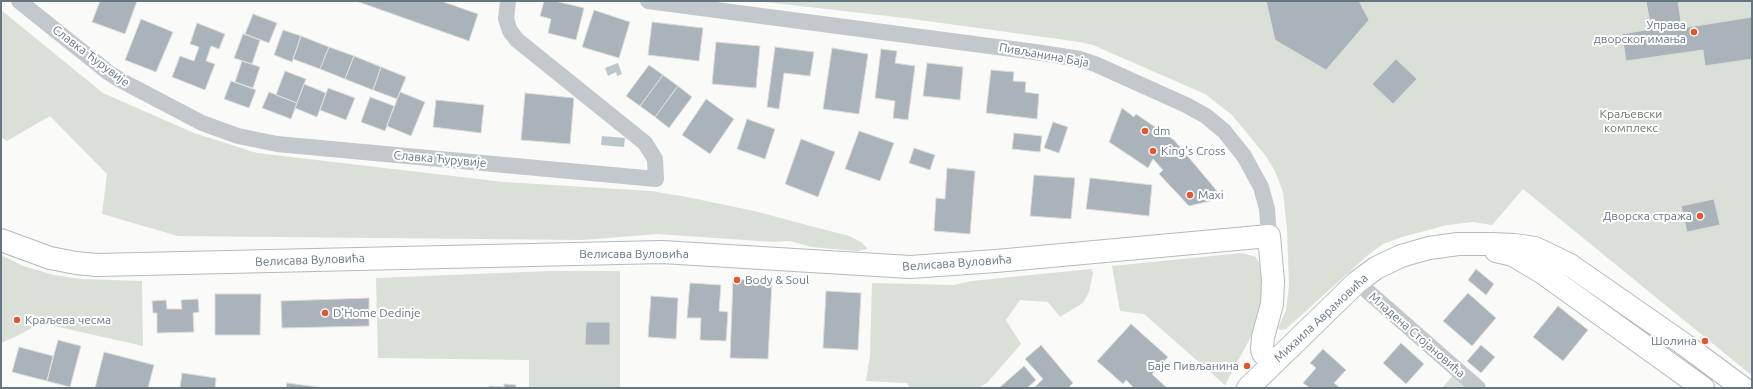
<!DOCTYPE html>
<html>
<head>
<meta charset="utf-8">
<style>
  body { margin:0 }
  #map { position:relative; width:1753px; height:389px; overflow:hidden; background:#fafaf8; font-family:Ubuntu,sans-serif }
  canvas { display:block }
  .frame { position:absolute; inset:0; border:2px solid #657683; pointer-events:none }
</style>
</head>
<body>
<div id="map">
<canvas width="1753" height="389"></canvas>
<div class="frame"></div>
</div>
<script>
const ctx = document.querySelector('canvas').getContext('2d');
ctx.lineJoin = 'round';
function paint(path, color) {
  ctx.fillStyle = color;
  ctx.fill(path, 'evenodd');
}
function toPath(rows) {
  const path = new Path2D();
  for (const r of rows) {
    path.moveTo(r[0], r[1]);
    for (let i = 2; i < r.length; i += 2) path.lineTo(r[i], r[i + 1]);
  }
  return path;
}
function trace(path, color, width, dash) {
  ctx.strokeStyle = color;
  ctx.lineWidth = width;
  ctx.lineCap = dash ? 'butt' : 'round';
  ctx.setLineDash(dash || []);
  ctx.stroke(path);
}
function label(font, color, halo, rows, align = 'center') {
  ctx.font = font + ' Ubuntu,sans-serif';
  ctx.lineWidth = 4;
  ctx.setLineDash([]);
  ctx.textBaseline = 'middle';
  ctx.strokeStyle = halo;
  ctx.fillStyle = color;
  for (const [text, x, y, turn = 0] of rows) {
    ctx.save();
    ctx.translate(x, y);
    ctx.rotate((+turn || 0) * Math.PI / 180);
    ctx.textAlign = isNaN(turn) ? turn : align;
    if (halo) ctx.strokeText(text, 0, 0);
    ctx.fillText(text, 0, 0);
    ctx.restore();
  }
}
paint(toPath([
  [756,1,1752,1,1752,370,1750,374,1523,189,1492,225,1473,222,1447,225,1402,237,1383,244,1368,255,1286,329,1280,330,1278,328,1286,310,1289,286,1287,229,1283,192,1275,171,1265,155,1232,115,1205,94,1093,45,1080,42,905,18],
  [1,10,103,93,194,133,257,153,504,182,651,191,687,197,754,211,849,236,861,242,868,249,857,251,812,247,790,241,774,242,657,234,583,240,178,236,102,214,107,174,50,116,7,141,1,137],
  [1242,253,1256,257,1263,271,1263,290,1260,314,1254,331,1225,385,1144,314,1120,311,1112,266],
  [1,255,23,266,54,275,81,279,142,281,143,346,41,323,17,336,1,343],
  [1091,269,1093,273,1089,292,1083,303,1060,317,1048,302,1020,300,1006,320,1021,344,987,383,978,388,910,388,907,383,866,381,870,355,872,283,954,285,972,281],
  [549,271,620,271,620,388,529,388,529,360,378,358,376,278],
  [1455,373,1472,388,1442,388]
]), '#dadfd7');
paint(toPath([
  [618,63,622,74,617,76,616,72,608,76,605,68],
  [602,136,625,138,624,147,601,145]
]), '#bbc7cb');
const building = toPath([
  [100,1,137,1,125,34,92,22,100,1],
  [356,1,441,1,478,14,469,41,356,1],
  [544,1,555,1,584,8,576,40,548,33,551,19,540,16,544,1],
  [1266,1,1359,1,1369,20,1326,70,1275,40,1266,1],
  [1646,1,1678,1,1682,28,1752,17,1752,59,1705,66,1703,50,1626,61,1622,34,1651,29,1646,1],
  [594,10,630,22,619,58,582,47,594,10],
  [253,14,277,23,269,43,245,34,253,14],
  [141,19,173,32,156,72,125,60,141,19],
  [652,22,703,28,699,61,648,55,652,22],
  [197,23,225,34,219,49,211,46,206,61,215,64,205,90,172,77,180,56,194,61,199,47,190,44,197,23],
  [283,30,301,36,292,62,274,55,283,30],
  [243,34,260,40,252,64,234,58,243,34],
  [301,36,329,47,320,69,293,59,301,36],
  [716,42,760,46,756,88,712,84,716,42],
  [329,47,354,56,345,79,320,69,329,47],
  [775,47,814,52,810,76,784,73,779,109,767,107,775,47],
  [832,48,868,54,859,114,823,109,832,48],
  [881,49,897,51,895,63,915,66,908,120,893,118,895,101,875,98,881,49],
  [354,56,381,67,373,90,345,79,354,56],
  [1396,59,1417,79,1393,104,1372,84,1396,59],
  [242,61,260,67,253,88,235,82,242,61],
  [927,63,963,67,960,100,923,96,927,63],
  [649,65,663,75,640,106,626,96,649,65],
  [381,67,406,77,397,99,373,90,381,67],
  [991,70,1014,72,1013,81,1026,82,1025,92,1039,94,1037,119,986,113,991,70],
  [285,71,306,79,297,103,276,95,285,71],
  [663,75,678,86,655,117,640,106,663,75],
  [231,81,256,90,249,108,224,99,231,81],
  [304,84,326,93,317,117,295,108,304,84],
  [678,86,692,97,669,128,655,117,678,86],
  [328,88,355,98,346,120,320,110,328,88],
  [269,92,297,103,291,119,262,108,269,92],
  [400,92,425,102,411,136,387,126,400,92],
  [525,93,574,98,570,144,521,140,525,93],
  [370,97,394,106,385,131,361,122,370,97],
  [706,99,734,119,710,154,682,135,706,99],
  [436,100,484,105,481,133,433,127,436,100],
  [1122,108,1134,117,1136,114,1174,140,1223,198,1189,206,1159,174,1163,170,1153,159,1148,168,1109,142,1122,108],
  [747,119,775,129,765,159,737,149,747,119],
  [1053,122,1068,127,1059,153,1044,148,1053,122],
  [859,131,894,143,880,181,845,169,859,131],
  [1014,133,1042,136,1040,152,1012,149,1014,133],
  [801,139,835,152,818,197,785,184,801,139],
  [914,148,935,155,930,170,909,163,914,148],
  [947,168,975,171,970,234,934,231,936,198,945,199,947,168],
  [1034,175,1075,178,1071,219,1030,216,1034,175],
  [1090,178,1152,185,1149,216,1086,209,1090,178],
  [1714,199,1720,225,1687,232,1681,206,1714,199],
  [1476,269,1494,284,1486,295,1468,280,1476,269],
  [733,279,772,281,768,359,730,358,733,279],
  [690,283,721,285,719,311,728,312,726,341,700,340,701,318,687,318,690,283],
  [826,291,861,293,858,350,823,348,826,291],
  [1468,293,1496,318,1472,346,1443,321,1468,293],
  [215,294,261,294,260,335,215,335,215,294],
  [651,296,678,298,676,339,648,337,651,296],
  [369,298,369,326,282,328,281,301,369,298],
  [198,299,199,312,193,313,194,332,157,333,157,313,153,313,152,301,166,300,167,309,182,309,181,300,198,299],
  [1558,306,1588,330,1563,361,1533,337,1558,306],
  [586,322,610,322,610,345,585,345,586,322],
  [1131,324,1168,357,1152,374,1167,388,1134,388,1126,380,1123,384,1097,361,1131,324],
  [58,340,81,346,70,387,47,381,58,340],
  [1401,343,1424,364,1406,384,1383,363,1401,343],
  [1041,345,1073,383,1068,388,1035,387,1043,379,1025,359,1041,345],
  [1481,345,1495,357,1481,373,1467,361,1481,345],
  [19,347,53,356,47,381,12,372,19,347],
  [1323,349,1346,370,1334,383,1340,388,1310,388,1303,383,1316,368,1310,363,1323,349],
  [104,352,154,365,148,388,95,388,104,352],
  [1024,366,1036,380,1027,388,999,388,1024,366],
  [182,373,216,378,215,388,180,388,182,373],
  [287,383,325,388,286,388,287,383],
  [504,384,516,385,516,388,489,388,489,386,504,387,504,384]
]);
paint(building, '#aab3b9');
trace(building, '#dcdcda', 1);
const secondary = toPath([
  [1,240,50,258,76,263,97,265,662,252,910,267,996,261,1269,236,1273,281,1272,304,1263,337,1262,349,1263,353,1272,363],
  [1496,251,1513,255,1543,273,1703,388],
  [1248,388,1357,282,1376,268,1401,256,1429,248,1458,244,1491,244,1515,245,1535,248,1570,265,1685,345,1743,388]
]);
trace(secondary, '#b3babf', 24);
trace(toPath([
  [19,1,109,73,122,81,202,123,238,136,277,144,656,179,655,159,645,143,517,40,510,31,506,19,508,1],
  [648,1,1035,52,1080,59,1095,64,1186,105,1206,116,1224,131,1244,156,1261,187,1267,209,1269,236],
  [1357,282,1478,388]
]), '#c3c8cc', 16);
trace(secondary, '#fff', 22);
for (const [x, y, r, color] of [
  [1694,32,4,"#e4572e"],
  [1145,131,4,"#e4572e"],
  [1153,151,4,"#e4572e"],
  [1190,195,4,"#e4572e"],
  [1700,216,4,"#e4572e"],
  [737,280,4,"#e4572e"],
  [325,313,4,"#e4572e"],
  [17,320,4,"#e4572e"],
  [1705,341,4,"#e4572e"],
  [1247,366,4,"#e4572e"]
]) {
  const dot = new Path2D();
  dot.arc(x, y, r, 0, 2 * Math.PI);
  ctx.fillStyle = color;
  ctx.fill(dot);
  trace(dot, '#fff', 1.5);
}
label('12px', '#657683', '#fff', [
  ["Управа",1686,25,"right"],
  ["дворског имања",1686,39,"right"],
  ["dm",1153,131],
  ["King's Cross",1161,151],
  ["Maxi",1198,195],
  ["Дворска стража",1692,216,"right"],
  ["Body & Soul",745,280],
  ["D'Home Dedinje",333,313],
  ["Краљева чесма",25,320],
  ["Шолина",1697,341,"right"],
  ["Баје Пивљанина",1239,366,"right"]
], 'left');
label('12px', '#657683', '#fff', [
  ["Пивљанина Баја",1044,55,10],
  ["Славка Ћурувије",91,56,37],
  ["Славка Ћурувије",440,159,5],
  ["Велисава Вуловића",634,254],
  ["Велисава Вуловића",310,260,-2],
  ["Велисава Вуловића",957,263,-4],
  ["Михаила Аврамовића",1321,318,-43],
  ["Младена Стојановића",1417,335,41]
]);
label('12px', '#687a64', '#fff', [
  ["Краљевски",1631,114],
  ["комплекс",1631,128]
]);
</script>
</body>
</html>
